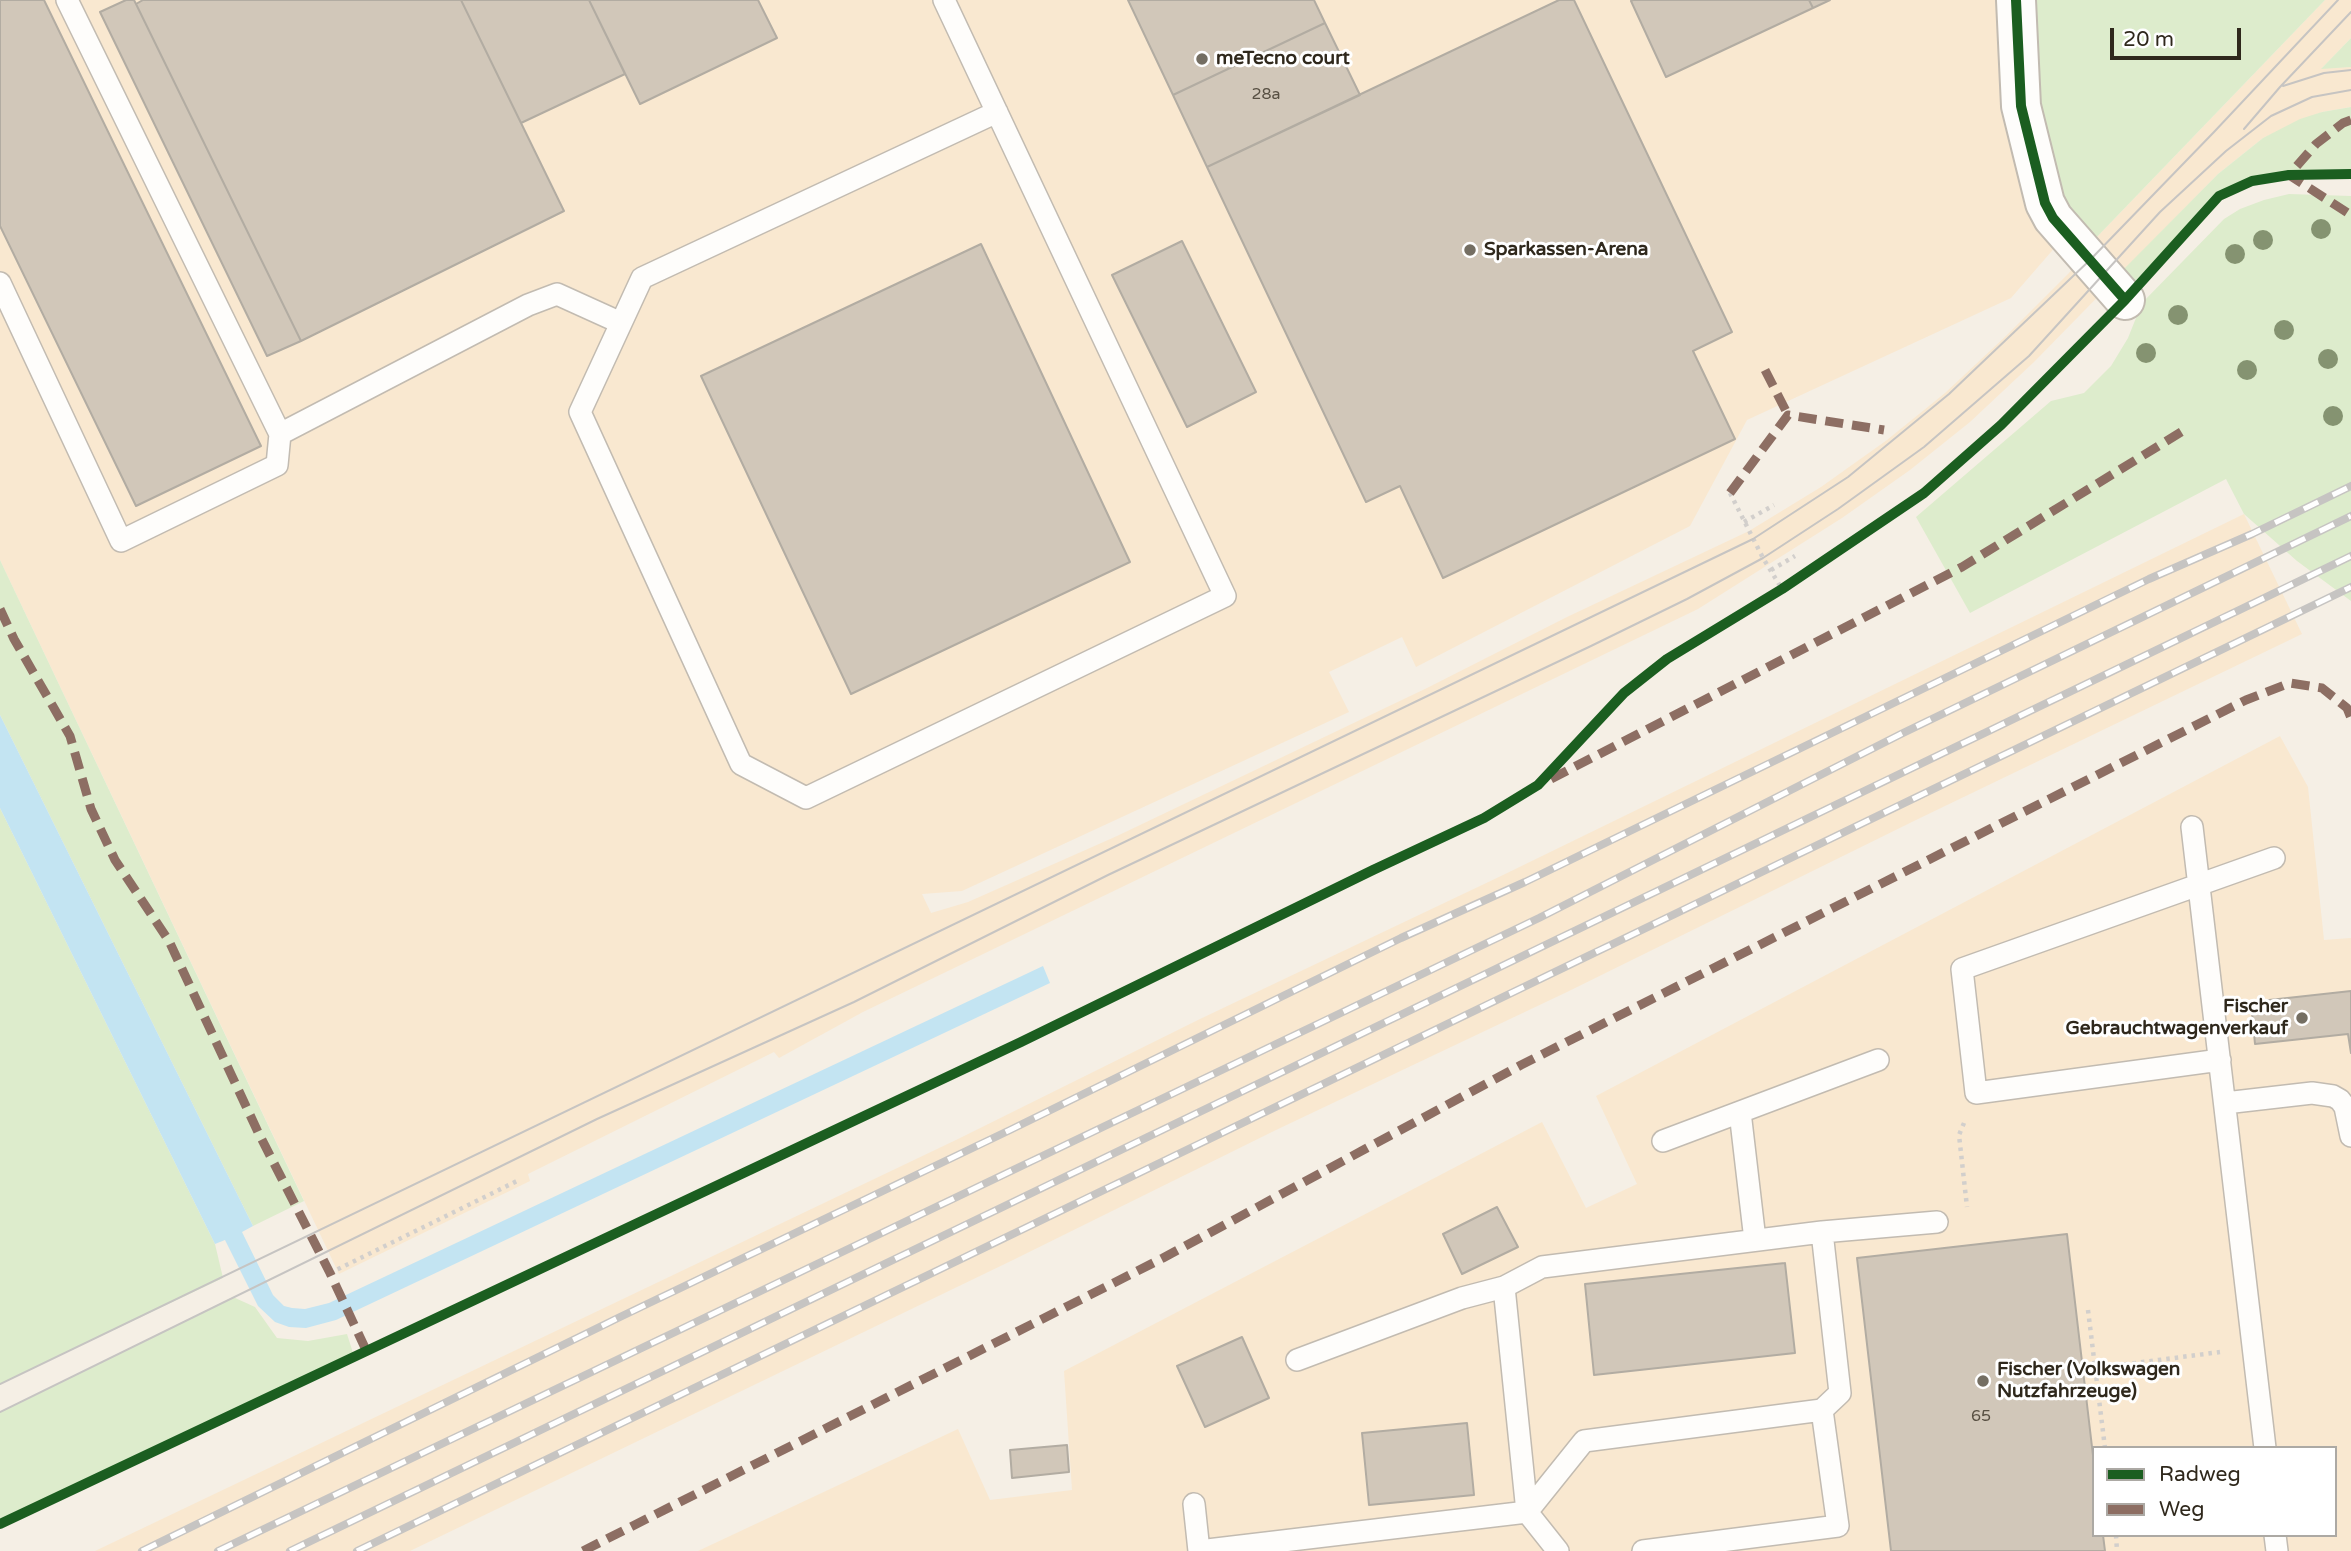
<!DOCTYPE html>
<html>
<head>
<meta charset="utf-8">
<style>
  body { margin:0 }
  #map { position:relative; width:2351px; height:1551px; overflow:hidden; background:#f5efe5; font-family:"Varela Round",sans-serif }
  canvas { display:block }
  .legend { position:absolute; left:2092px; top:1446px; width:245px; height:91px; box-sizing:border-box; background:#fff; border:2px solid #aca9a4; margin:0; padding:9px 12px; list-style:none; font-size:21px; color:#2f281c }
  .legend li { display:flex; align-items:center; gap:14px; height:35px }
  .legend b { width:35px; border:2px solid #aca9a4 }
  .scale { position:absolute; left:2110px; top:28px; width:131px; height:32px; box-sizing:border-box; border:4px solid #2f281c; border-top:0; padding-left:9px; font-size:21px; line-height:24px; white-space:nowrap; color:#2f281c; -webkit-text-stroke:5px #fff; paint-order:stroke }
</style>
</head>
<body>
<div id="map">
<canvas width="2351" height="1551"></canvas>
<ul class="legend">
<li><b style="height:9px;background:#1b5e20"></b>Radweg</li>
<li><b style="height:9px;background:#8d6e63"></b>Weg</li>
</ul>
<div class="scale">20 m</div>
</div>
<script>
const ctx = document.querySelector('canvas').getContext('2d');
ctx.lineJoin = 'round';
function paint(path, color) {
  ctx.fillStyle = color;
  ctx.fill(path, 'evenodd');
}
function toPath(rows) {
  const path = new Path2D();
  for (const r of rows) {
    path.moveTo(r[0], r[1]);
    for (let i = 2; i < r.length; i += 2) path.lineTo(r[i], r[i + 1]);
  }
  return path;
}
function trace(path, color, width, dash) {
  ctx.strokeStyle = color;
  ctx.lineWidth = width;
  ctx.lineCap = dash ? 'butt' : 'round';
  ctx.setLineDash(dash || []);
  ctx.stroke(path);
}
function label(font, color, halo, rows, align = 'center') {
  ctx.font = font + ' "Varela Round",sans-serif';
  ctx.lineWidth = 6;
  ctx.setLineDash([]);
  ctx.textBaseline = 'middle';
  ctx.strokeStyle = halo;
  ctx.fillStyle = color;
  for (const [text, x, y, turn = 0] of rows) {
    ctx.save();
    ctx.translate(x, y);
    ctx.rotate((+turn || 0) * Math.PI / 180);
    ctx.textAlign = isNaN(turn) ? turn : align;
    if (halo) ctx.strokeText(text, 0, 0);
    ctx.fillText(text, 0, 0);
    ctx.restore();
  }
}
paint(toPath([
  [0,0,2270,0,2011,298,1747,420,1690,526,1416,667,1402,637,1329,672,1349,712,962,891,922,894,931,913,968,902,1117,836,1427,688,1567,617,1749,531,1821,487,1887,440,1945,393,2007,335,2069,273,2093,241,2325,0,2351,0,2351,38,2322,68,2351,67,2351,107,2322,112,2263,138,2218,174,2034,362,1970,422,1910,470,1842,518,1698,609,863,1012,779,1058,774,1052,528,1174,530,1181,339,1274,0,560],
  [2244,514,2302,634,1916,820,1567,992,1276,1130,1013,1260,410,1551,95,1551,958,1139,1200,1019,1501,876],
  [2280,736,2308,787,2324,940,2351,938,2351,1551,698,1551,958,1429,990,1500,1072,1490,1064,1371,1542,1122,1586,1208,1637,1184,1596,1096],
  [2094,1448,2335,1448,2335,1535,2094,1535]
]), '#f9e8d0');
paint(toPath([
  [2034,0,2325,0,2093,241,2061,208,2037,89,2037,34],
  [2351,38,2351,67,2321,69],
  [2351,107,2351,174,2265,175,2244,182,2215,199,2134,282,2123,270,2218,174,2263,138,2300,119,2322,112],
  [2289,194,2351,196,2351,601,2297,561,2244,514,2226,479,1970,613,1916,517,2051,401,2084,393,2111,366,2128,338,2142,303,2224,219,2240,209,2264,200],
  [0,560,304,1201,253,1226,0,715],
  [0,808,215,1244,223,1278,0,1384],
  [233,1297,255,1307,277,1338,308,1341,347,1334,354,1356,0,1524,0,1412]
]), '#ddeccc');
paint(toPath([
  [0,715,253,1226,242,1232,273,1295,284,1306,292,1308,305,1309,329,1303,1043,966,1050,983,336,1320,306,1328,289,1327,275,1322,258,1306,225,1240,215,1244,0,808]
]), '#c3e4f2');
const building = toPath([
  [0,0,44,0,261,446,136,506,0,226,0,0],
  [126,0,134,0,136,4,301,341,267,356,100,12,126,0],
  [143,0,461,0,564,211,301,341,136,4,143,0],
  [461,0,589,0,625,74,521,123,461,0],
  [589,0,758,0,777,38,640,104,589,0],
  [1128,0,1314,0,1325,23,1173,95,1128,0],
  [1559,0,1574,0,1732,332,1693,351,1735,439,1443,578,1400,486,1366,502,1207,167,1559,0],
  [1633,0,1809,0,1813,8,1666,77,1631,1,1633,0],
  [1809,0,1830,0,1813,8,1809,0],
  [1325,23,1360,95,1207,167,1173,95,1325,23],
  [1182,241,1256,392,1187,427,1112,275,1182,241],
  [981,244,1130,562,851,694,701,376,981,244],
  [2351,991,2351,1053,2348,1034,2255,1044,2251,1002,2351,991],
  [1497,1207,1518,1247,1462,1274,1443,1234,1497,1207],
  [2067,1234,2094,1464,2094,1535,2103,1535,2105,1551,1891,1551,1857,1258,2067,1234],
  [1785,1263,1795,1353,1594,1375,1585,1284,1785,1263],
  [1242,1337,1269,1398,1205,1427,1177,1366,1242,1337],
  [1467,1423,1474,1495,1369,1505,1362,1433,1467,1423],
  [1067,1445,1069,1472,1012,1478,1010,1450,1067,1445]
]);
paint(building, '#d1c7b9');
trace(building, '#b2aca2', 2);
const service = toPath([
  [67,0,280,434,528,305,557,294,621,323],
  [944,0,1225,596,806,798,741,764,580,412,642,278,997,112],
  [0,283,121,541,277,465,280,434],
  [2192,827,2265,1448],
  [2220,1060,1976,1093,1962,969,2274,858],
  [2225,1103,2312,1093,2333,1096,2340,1100,2345,1107,2351,1136],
  [1740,1112,1755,1240],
  [1663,1141,1878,1060],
  [1504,1287,1542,1267,1822,1232],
  [1297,1360,1462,1298,1504,1287,1527,1512],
  [1194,1504,1199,1551],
  [1527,1512,1584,1441,1822,1410,1840,1393,1822,1232,1937,1222],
  [2275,1535,2277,1551],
  [1199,1551,1527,1512,1558,1551],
  [1643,1551,1838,1526,1822,1410]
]);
const minor = toPath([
  [2016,0,2021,106,2045,203,2053,218,2125,300]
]);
trace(service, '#c2bbb1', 24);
trace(minor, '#c2bbb1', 42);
trace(toPath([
  [1730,493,1763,558,1782,589],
  [1744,522,1774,505],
  [1771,570,1795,556],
  [1964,1123,1959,1135,1967,1207],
  [330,1273,519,1180],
  [2088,1310,2105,1448],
  [2082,1370,2220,1352],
  [2116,1535,2117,1551]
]), '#d2cfcc', 4.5, [3.5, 5]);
trace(service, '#fefdfb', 21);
trace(minor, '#fefdfb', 38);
trace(toPath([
  [2283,86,2324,73,2351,70],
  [2244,129,2280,87,2351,12],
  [0,1384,1753,539,1848,477,1949,394,2090,260,2214,132,2338,0],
  [0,1412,597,1119,854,1002,1108,875,1591,646,1687,599,1763,558,1838,509,1924,447,2029,356,2160,212,2226,151,2271,116,2312,97,2351,90]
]), '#c6c4c2', 2);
const rail = toPath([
  [142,1551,620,1317,1010,1130,1401,938,1525,882,2149,579,2252,534,2351,486],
  [218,1551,1539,918,1901,734,2351,516],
  [290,1551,2351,556],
  [357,1551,2351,587]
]);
trace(rail, '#c6c4c2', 8);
trace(rail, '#fff', 5, [16]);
trace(toPath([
  [2351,120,2343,123,2316,144,2289,175,2351,215],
  [1765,370,1788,415],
  [1730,493,1788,415,1884,430],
  [0,609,14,639,70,736,91,809,115,860,169,941,258,1132,330,1273,366,1350],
  [1551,779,1962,567,2186,429],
  [583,1551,1163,1258,1521,1065,2246,700,2290,683,2322,688,2347,708,2351,718]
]), '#8d6e63', 9, [18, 9]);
trace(toPath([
  [2016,0,2021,106,2045,203,2053,218,2125,300],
  [0,1524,1021,1042,1373,870,1484,818,1538,785,1624,693,1667,659,1782,589,1924,493,2001,425,2125,300,2219,196,2252,181,2289,175,2351,174]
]), '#1b5e20', 10);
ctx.fillStyle = '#859371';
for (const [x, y] of [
  [2321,229],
  [2263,240],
  [2235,254],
  [2178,315],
  [2284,330],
  [2146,353],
  [2328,359],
  [2247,370],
  [2333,416]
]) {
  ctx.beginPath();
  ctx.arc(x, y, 10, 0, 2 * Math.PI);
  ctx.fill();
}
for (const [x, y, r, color] of [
  [1202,59,7,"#746e62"],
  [1470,250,7,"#746e62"],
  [2302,1018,7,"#746e62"],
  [1983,1381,7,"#746e62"]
]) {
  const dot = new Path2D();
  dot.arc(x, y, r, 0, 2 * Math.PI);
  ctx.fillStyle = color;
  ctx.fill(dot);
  trace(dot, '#fff', 2.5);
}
label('16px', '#585043', null, [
  ["28a",1266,95],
  ["65",1981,1417]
]);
label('bold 19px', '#2f281c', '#fff', [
  ["meTecno court",1216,59],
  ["Sparkassen-Arena",1484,250],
  ["Fischer",2288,1007,"right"],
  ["Gebrauchtwagenverkauf",2288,1029,"right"],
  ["Fischer (Volkswagen",1997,1370],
  ["Nutzfahrzeuge)",1997,1392]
], 'left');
</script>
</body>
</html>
